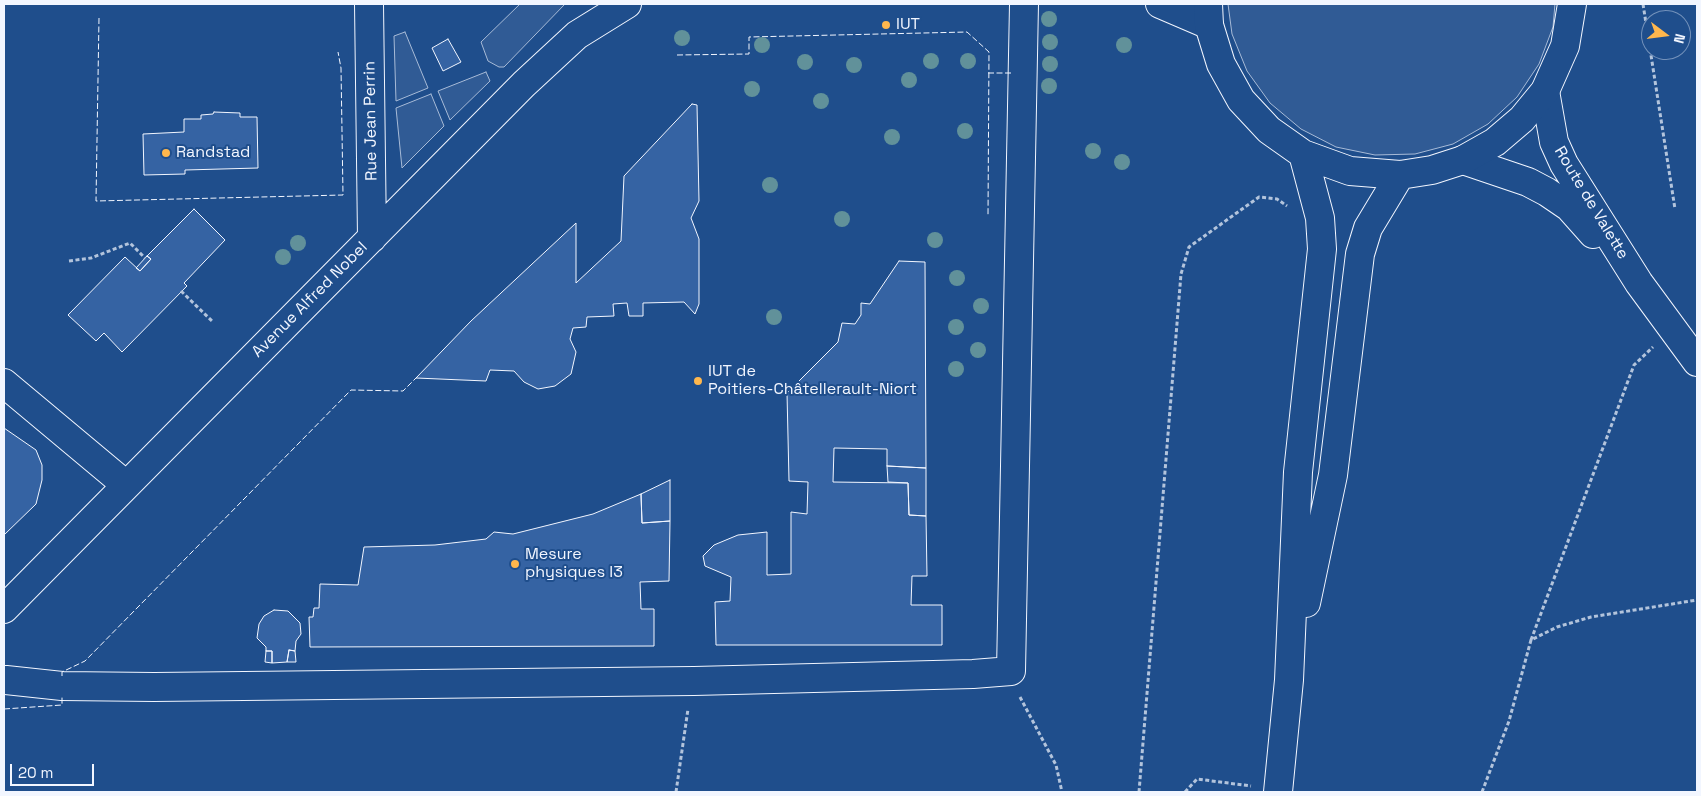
<!DOCTYPE html>
<html>
<head>
<meta charset="utf-8">
<style>
  body { margin:0 }
  #map { position:relative; width:1701px; height:796px; overflow:hidden; background:#1f4e8c; font-family:"Space Grotesk",sans-serif }
  canvas { display:block }
  .frame { position:absolute; inset:0; border:5px solid #f2f6ff; pointer-events:none }
  .north { position:absolute; left:1641px; top:10px; width:50px; height:50px; box-sizing:border-box; background:#1f4e8c; border:1px solid #7391ba; border-radius:50%; rotate:105deg; font-size:14px; font-weight:700; line-height:20px; text-align:center; color:#f2f6ff }
  .north::after { content:''; display:block; margin:auto; width:18px; height:22px; background:#ffb74d; clip-path:polygon(50% 0,100% 100%,50% 72%,0 100%) }
  .scale { position:absolute; left:10px; top:764px; width:84px; height:22px; box-sizing:border-box; border:2px solid #f2f6ff; border-top:0; padding-left:6px; font-size:15px; line-height:18px; white-space:nowrap; color:#f2f6ff; -webkit-text-stroke:4px #1f4e8c; paint-order:stroke }
</style>
</head>
<body>
<div id="map">
<canvas width="1701" height="796"></canvas>
<div class="frame"></div>
<div class="north">N</div>
<div class="scale">20 m</div>
</div>
<script>
const ctx = document.querySelector('canvas').getContext('2d');
ctx.lineJoin = 'round';
function paint(path, color) {
  ctx.fillStyle = color;
  ctx.fill(path, 'evenodd');
}
function toPath(rows) {
  const path = new Path2D();
  for (const r of rows) {
    path.moveTo(r[0], r[1]);
    for (let i = 2; i < r.length; i += 2) path.lineTo(r[i], r[i + 1]);
  }
  return path;
}
function trace(path, color, width, dash) {
  ctx.strokeStyle = color;
  ctx.lineWidth = width;
  ctx.lineCap = dash ? 'butt' : 'round';
  ctx.setLineDash(dash || []);
  ctx.stroke(path);
}
function label(font, color, halo, rows, align = 'center') {
  ctx.font = font + ' "Space Grotesk",sans-serif';
  ctx.lineWidth = 4;
  ctx.setLineDash([]);
  ctx.textBaseline = 'middle';
  ctx.strokeStyle = halo;
  ctx.fillStyle = color;
  for (const [text, x, y, turn = 0] of rows) {
    ctx.save();
    ctx.translate(x, y);
    ctx.rotate((+turn || 0) * Math.PI / 180);
    ctx.textAlign = isNaN(turn) ? turn : align;
    if (halo) ctx.strokeText(text, 0, 0);
    ctx.fillText(text, 0, 0);
    ctx.restore();
  }
}
const green = toPath([
  [520,4,565,4,504,67,499,67,488,61,481,42,520,4],
  [1228,4,1555,4,1553,27,1539,64,1517,97,1488,124,1453,144,1415,154,1375,155,1336,147,1301,129,1270,103,1247,71,1232,34,1228,4],
  [405,32,428,88,396,101,394,36,405,32],
  [486,72,490,81,450,120,438,91,486,72],
  [431,94,444,126,402,168,396,108,431,94]
]);
paint(green, '#305b95');
trace(green, '#a8bbd7', 1);
const building = toPath([
  [448,39,461,62,443,71,432,48,448,39],
  [692,104,697,105,699,201,691,218,699,239,699,304,695,314,684,302,643,303,643,316,629,316,627,303,613,304,614,316,587,317,586,327,573,328,570,339,576,352,571,374,555,386,538,389,524,382,514,371,490,370,486,381,416,378,471,321,576,223,576,283,621,241,624,176,692,104],
  [214,112,240,113,240,117,257,117,258,168,185,170,185,174,144,175,143,134,184,132,184,119,201,119,201,115,213,114,214,112],
  [194,209,225,240,184,283,187,286,122,352,104,333,96,341,68,315,125,257,140,271,151,259,147,256,194,209],
  [147,256,151,259,140,271,136,268,147,256],
  [899,261,925,262,926,468,887,466,887,449,834,448,833,482,908,483,909,515,926,516,927,576,912,576,911,605,942,605,942,645,716,645,715,602,730,601,731,577,705,566,703,556,714,545,738,535,767,532,767,575,791,574,791,512,807,514,808,482,789,481,787,393,838,342,842,323,855,324,861,315,861,303,870,304,899,261],
  [4,428,36,450,42,465,42,480,36,504,4,535,4,428],
  [887,466,926,468,926,516,909,515,908,483,888,482,887,466],
  [670,480,670,521,642,523,641,494,670,480],
  [641,494,642,523,670,521,669,581,640,582,641,609,654,609,654,646,310,647,309,617,313,617,314,608,319,608,320,584,358,585,364,547,435,545,486,539,494,532,513,534,593,514,641,494],
  [274,610,288,611,300,623,301,634,296,641,295,651,289,650,287,662,272,663,272,651,266,651,266,647,257,638,259,624,264,616,274,610],
  [289,650,295,651,296,662,287,662,289,650],
  [266,651,272,651,272,663,265,662,266,651]
]);
paint(building, '#3563a3');
trace(building, '#f2f6ff', 1);
const minor = toPath([
  [369,4,372,238],
  [1160,4,1209,25],
  [1545,91,1554,142,1564,164,1639,283,1697,362],
  [1463,160,1528,182,1547,192,1569,207,1593,234],
  [4,383,126,485],
  [4,609,524,84,577,35,627,4],
  [6,680,62,686,154,687,694,681,973,674,1011,671,1024,4]
]);
const major = toPath([
  [1208,4,1209,25,1221,64,1241,100,1269,130,1303,154,1350,171,1400,175,1432,170,1463,160,1495,142,1522,119,1545,91,1565,46,1572,4],
  [1306,603,1333,475,1360,254,1368,228,1400,175],
  [1278,792,1289,680,1298,472,1322,249,1320,218,1303,154]
]);
trace(minor, '#f2f6ff', 30);
trace(major, '#f2f6ff', 30);
trace(toPath([
  [1643,4,1675,209],
  [69,261,91,258,130,243,145,258],
  [181,291,213,322],
  [1531,640,1634,365,1653,347],
  [1020,697,1056,765,1062,792],
  [676,792,688,709],
  [1139,792,1181,274,1189,247,1259,197,1277,199,1287,206],
  [1185,792,1197,779,1251,786],
  [1482,792,1509,721,1531,640,1557,627,1591,617,1697,600]
]), '#b3c4dc', 3, [4, 2.5]);
trace(minor, '#1f4e8c', 28);
trace(major, '#1f4e8c', 28);
trace(toPath([
  [99,18,96,201,343,195,341,68,338,52],
  [677,55,749,54,749,37,967,32,989,52,988,216],
  [988,73,1013,73],
  [62,676,62,672,85,661,351,390,403,391,416,378],
  [4,709,62,705,62,696]
]), '#f2f6ff', 1, [6, 2.5]);
ctx.fillStyle = '#61919a';
for (const [x, y] of [
  [1049,19],
  [682,38],
  [1050,42],
  [762,45],
  [1124,45],
  [931,61],
  [968,61],
  [805,62],
  [1050,64],
  [854,65],
  [909,80],
  [1049,86],
  [752,89],
  [821,101],
  [965,131],
  [892,137],
  [1093,151],
  [1122,162],
  [770,185],
  [842,219],
  [935,240],
  [298,243],
  [283,257],
  [957,278],
  [981,306],
  [774,317],
  [956,327],
  [978,350],
  [956,369]
]) {
  ctx.beginPath();
  ctx.arc(x, y, 8, 0, 2 * Math.PI);
  ctx.fill();
}
for (const [x, y, r, color] of [
  [886,25,5,"#ffb74d"],
  [166,153,5,"#ffb74d"],
  [698,381,5,"#ffb74d"],
  [515,564,5,"#ffb74d"]
]) {
  const dot = new Path2D();
  dot.arc(x, y, r, 0, 2 * Math.PI);
  ctx.fillStyle = color;
  ctx.fill(dot);
  trace(dot, '#1f4e8c', 2);
}
label('16px', '#f2f6ff', '#1f4e8c', [
  ["IUT",896,25],
  ["Randstad",176,153],
  ["IUT de",708,372],
  ["Poitiers-Châtellerault-Niort",708,390],
  ["Mesure",525,555],
  ["physiques I3",525,573]
], 'left');
label('16px', '#f2f6ff', '#1f4e8c', [
  ["Rue Jean Perrin",371,121,-91],
  ["Route de Valette",1591,203,59],
  ["Avenue Alfred Nobel",310,300,-45]
]);
</script>
</body>
</html>
